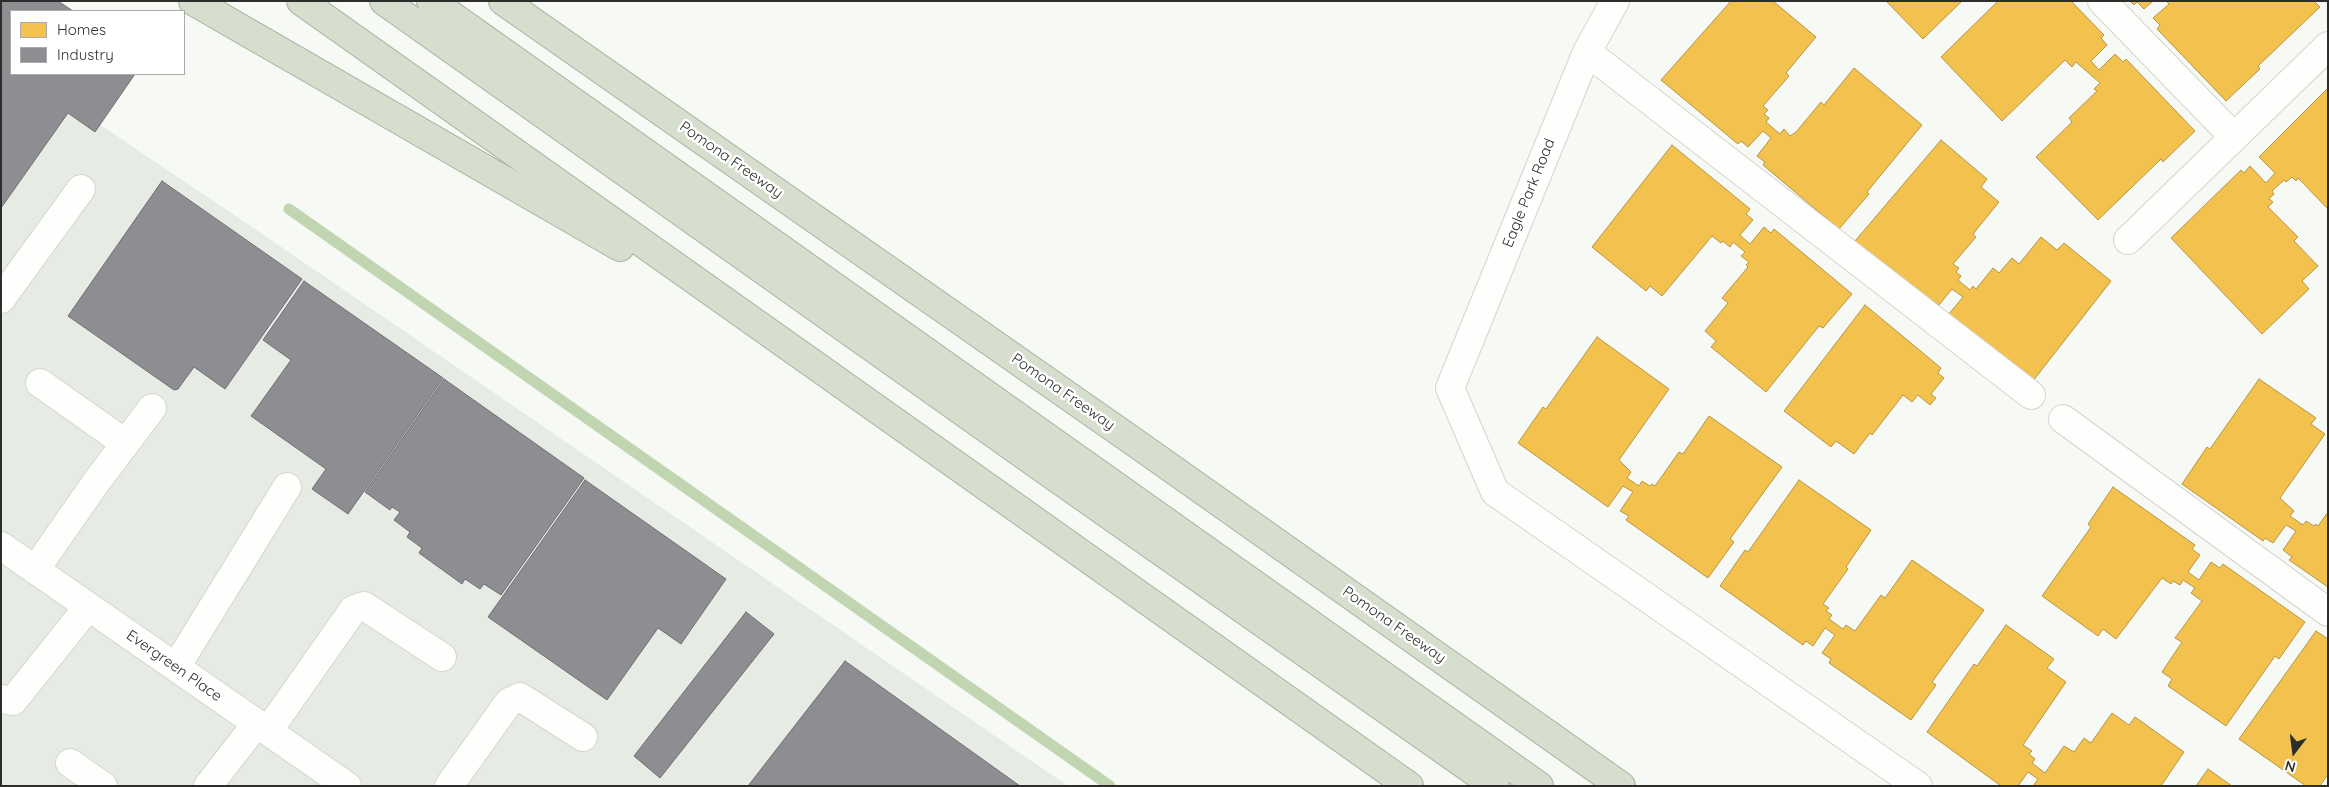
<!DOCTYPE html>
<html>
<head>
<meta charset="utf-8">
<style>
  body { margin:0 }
  #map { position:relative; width:2329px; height:787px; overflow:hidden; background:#f6f9f4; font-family:Quicksand,sans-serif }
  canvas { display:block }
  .frame { position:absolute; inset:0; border:2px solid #2d2e2c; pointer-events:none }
  .legend { position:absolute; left:10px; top:10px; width:175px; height:65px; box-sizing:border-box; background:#fff; border:1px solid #ababab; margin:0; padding:6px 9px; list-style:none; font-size:15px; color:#2d2e2c }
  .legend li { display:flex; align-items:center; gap:10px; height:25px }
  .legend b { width:25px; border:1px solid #ababab }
  .north { position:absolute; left:2269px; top:727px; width:50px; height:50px; -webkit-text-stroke:4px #fff; paint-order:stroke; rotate:195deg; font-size:14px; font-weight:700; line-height:20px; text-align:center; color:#2d2e2c }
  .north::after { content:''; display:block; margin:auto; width:18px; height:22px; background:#2d2e2c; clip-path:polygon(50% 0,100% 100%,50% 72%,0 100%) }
</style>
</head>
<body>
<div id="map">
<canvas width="2329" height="787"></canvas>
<div class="frame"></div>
<ul class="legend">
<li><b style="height:14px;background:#f2c14e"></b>Homes</li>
<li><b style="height:14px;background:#8d8d92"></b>Industry</li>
</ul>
<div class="north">N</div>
</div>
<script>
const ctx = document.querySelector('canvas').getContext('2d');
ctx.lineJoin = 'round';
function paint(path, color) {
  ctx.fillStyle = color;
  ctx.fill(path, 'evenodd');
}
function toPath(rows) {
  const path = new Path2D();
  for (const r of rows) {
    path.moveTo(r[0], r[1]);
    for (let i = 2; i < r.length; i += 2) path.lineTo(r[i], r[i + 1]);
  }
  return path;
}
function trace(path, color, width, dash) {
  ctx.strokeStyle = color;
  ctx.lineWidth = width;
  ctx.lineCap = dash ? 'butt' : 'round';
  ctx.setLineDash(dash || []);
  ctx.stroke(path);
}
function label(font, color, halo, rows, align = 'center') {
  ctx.font = font + ' Quicksand,sans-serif';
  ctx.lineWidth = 5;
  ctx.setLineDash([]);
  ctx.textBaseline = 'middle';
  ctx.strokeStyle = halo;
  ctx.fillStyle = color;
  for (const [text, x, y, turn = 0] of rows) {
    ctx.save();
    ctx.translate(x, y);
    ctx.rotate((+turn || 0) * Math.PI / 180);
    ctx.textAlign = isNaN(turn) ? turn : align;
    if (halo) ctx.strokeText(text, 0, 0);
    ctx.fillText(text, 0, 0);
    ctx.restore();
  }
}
paint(toPath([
  [1,58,11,64,11,74,25,74,274,242,1068,786,1,786]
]), '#e6ece3');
const homes = toPath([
  [1731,1,1773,1,1816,37,1786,73,1789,76,1763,106,1768,110,1764,114,1769,118,1766,122,1780,134,1784,129,1790,136,1796,132,1821,102,1824,105,1854,68,1922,125,1867,192,1869,194,1839,229,1763,165,1765,162,1757,156,1771,138,1763,131,1748,147,1741,141,1738,144,1661,80,1731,1],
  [1886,1,1962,1,1923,39,1886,1],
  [1998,1,2071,1,2104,35,2101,38,2107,45,2091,61,2099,70,2115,54,2123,62,2126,59,2195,131,2163,162,2161,159,2098,220,2036,157,2072,122,2069,118,2097,91,2094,89,2100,83,2076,62,2072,67,2065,60,2002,121,1941,57,1998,1],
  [2130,1,2153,1,2144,9,2137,2,2134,5,2130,1],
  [2166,1,2314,1,2320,7,2258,66,2260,69,2226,101,2157,29,2160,25,2153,18,2169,4,2166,1],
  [2328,88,2328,209,2298,178,2296,181,2292,177,2286,182,2284,180,2272,191,2274,194,2269,199,2273,202,2268,207,2298,237,2294,241,2318,266,2302,281,2309,289,2262,334,2171,238,2241,170,2244,173,2250,166,2266,183,2275,173,2259,157,2328,88],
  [1941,140,1987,179,1981,187,1999,202,1973,234,1976,237,1953,264,1959,268,1956,272,1961,276,1958,280,1970,290,1973,286,1976,289,1993,268,1999,273,2012,258,2019,264,2041,237,2057,250,2064,243,2111,281,2029,386,1948,315,1963,297,1952,289,1939,305,1932,300,1930,303,1855,241,1941,140],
  [1672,145,1750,209,1746,214,1753,220,1740,235,1750,244,1764,227,1771,233,1774,229,1852,294,1823,328,1819,326,1766,392,1711,347,1716,341,1705,331,1728,303,1722,298,1748,267,1746,265,1749,262,1741,256,1745,252,1733,242,1730,247,1723,241,1721,243,1712,236,1662,296,1650,286,1646,291,1592,247,1672,145],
  [1865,305,1941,368,1938,373,1944,378,1931,394,1936,398,1930,405,1918,395,1912,402,1903,395,1872,435,1870,433,1854,454,1836,441,1831,447,1784,411,1865,305],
  [1597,337,1669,389,1619,460,1631,472,1627,478,1639,486,1642,481,1650,486,1652,484,1655,486,1679,452,1683,454,1709,416,1782,467,1730,539,1734,542,1708,578,1626,520,1629,516,1620,511,1633,492,1623,486,1608,507,1518,443,1543,407,1546,409,1597,337],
  [2259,379,2316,418,2311,424,2325,434,2280,498,2294,511,2290,516,2303,525,2306,521,2314,526,2316,524,2318,526,2328,512,2328,587,2289,560,2292,557,2283,550,2296,531,2286,525,2273,543,2265,538,2263,541,2182,484,2207,447,2210,449,2259,379],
  [1799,480,1871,530,1846,567,1848,569,1823,604,1829,608,1826,611,1832,615,1829,619,1843,629,1846,625,1855,631,1881,595,1885,598,1912,560,1984,610,1932,682,1936,685,1911,720,1829,663,1831,659,1822,653,1835,635,1825,628,1813,646,1806,641,1803,645,1720,586,1745,550,1748,552,1799,480],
  [2113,487,2195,545,2192,549,2200,555,2188,572,2199,580,2211,562,2220,568,2223,564,2305,622,2279,659,2275,656,2226,726,2168,686,2172,679,2162,672,2182,642,2175,638,2202,601,2191,593,2195,588,2183,580,2180,585,2173,581,2171,584,2162,578,2116,639,2103,629,2098,636,2042,596,2091,527,2088,524,2113,487],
  [2006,625,2054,659,2047,668,2066,682,2023,745,2032,751,2029,754,2035,759,2032,763,2045,773,2064,746,2074,752,2084,738,2091,743,2112,713,2129,725,2135,717,2184,752,2161,786,2033,786,2038,779,2028,772,2018,786,2001,786,1927,732,1974,664,1977,666,2006,625],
  [2316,631,2328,639,2328,774,2320,786,2306,786,2239,739,2316,631],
  [2208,769,2232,786,2196,786,2208,769]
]);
paint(homes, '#f2c14e');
trace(homes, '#b79544', 1);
const industry = toPath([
  [1,1,58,1,73,11,11,11,11,74,135,74,95,132,68,113,1,208,1,1],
  [162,181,302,279,225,389,194,367,178,389,174,390,68,316,162,181],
  [304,281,443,378,348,514,312,489,326,469,251,416,291,360,263,340,304,281],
  [444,379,584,478,501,595,484,584,480,589,465,579,462,584,419,553,422,548,407,537,410,532,394,520,400,512,392,507,390,510,365,492,444,379],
  [585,480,726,579,681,644,658,628,607,700,488,617,585,480],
  [746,612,774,634,660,778,634,756,746,612],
  [845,661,1020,786,748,786,845,661]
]);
paint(industry, '#8d8d92');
trace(industry, '#707073', 1);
trace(toPath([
  [289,209,1110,786]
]), '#c1d5b1', 11);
const minor = toPath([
  [1615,1,1587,52,1450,388,1495,492,1918,786],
  [2102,1,2234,137],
  [1587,52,2031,395],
  [2128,240,2328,46],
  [1,299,81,189],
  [40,383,125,443],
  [2063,419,2328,612],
  [1,546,347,786],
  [35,570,97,481,152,408],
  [176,667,287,487],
  [1,699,13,701,88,607],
  [268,731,353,610,364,606,442,657],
  [70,763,103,786],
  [208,786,257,723],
  [449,786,509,702,520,697,583,737]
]);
const highway = toPath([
  [193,1,620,247],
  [301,1,1409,786],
  [384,1,1041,467,1495,786],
  [431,1,1539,786],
  [503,1,1137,444,1621,786]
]);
trace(minor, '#d3d5d2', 30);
trace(highway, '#a8b29f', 30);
trace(minor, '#fefefd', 28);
trace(highway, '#d6dece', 28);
label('15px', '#2d2e2c', '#fff', [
  ["Pomona Freeway",731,160,35],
  ["Eagle Park Road",1529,193,-68],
  ["Pomona Freeway",1063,392,35],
  ["Pomona Freeway",1394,625,35],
  ["Evergreen Place",174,666,35]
]);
</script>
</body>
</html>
